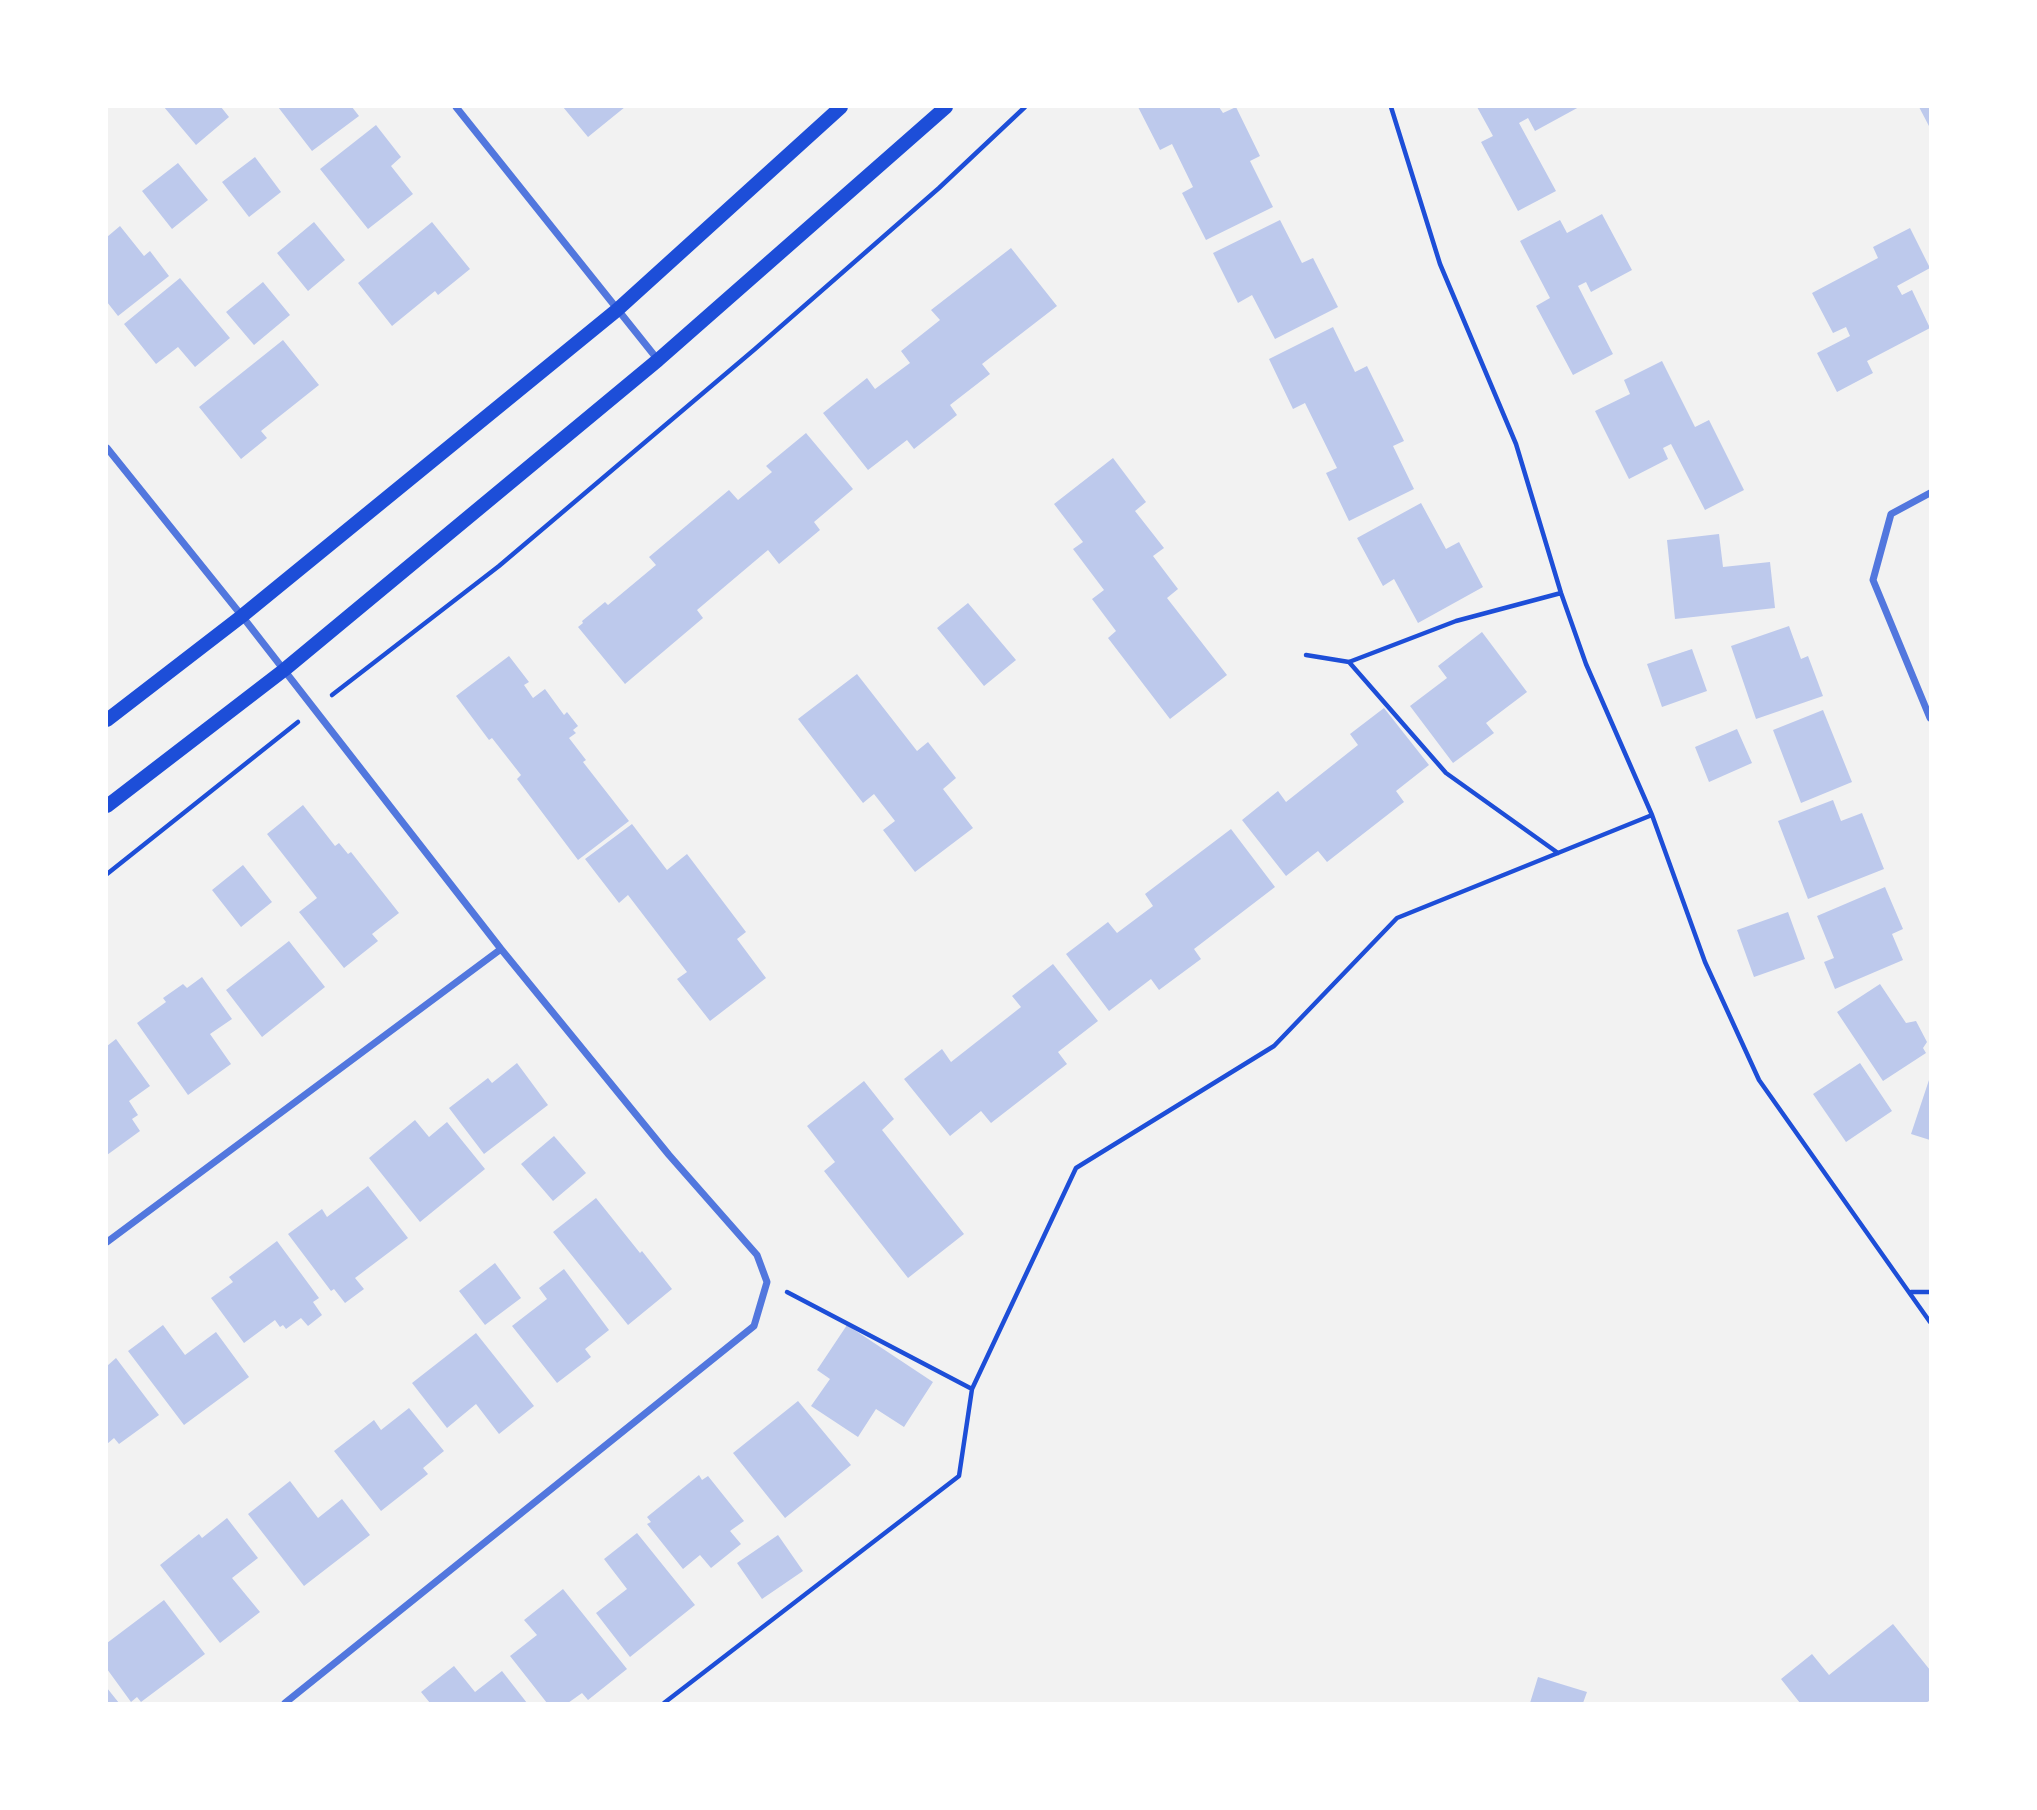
<!DOCTYPE html>
<html>
<head>
<meta charset="utf-8">
<style>
  body { margin:0 }
  #map { position:relative; width:2037px; height:1810px; overflow:hidden; background:#f2f2f2; font-family:"Sofia Sans Condensed",sans-serif }
  canvas { display:block }
  .frame { position:absolute; inset:0; border:108px solid #fff; pointer-events:none }
</style>
</head>
<body>
<div id="map">
<canvas width="2037" height="1810"></canvas>
<div class="frame"></div>
</div>
<script>
const ctx = document.querySelector('canvas').getContext('2d');
ctx.lineJoin = 'round';
function paint(path, color) {
  ctx.fillStyle = color;
  ctx.fill(path, 'evenodd');
}
function toPath(rows) {
  const path = new Path2D();
  for (const r of rows) {
    path.moveTo(r[0], r[1]);
    for (let i = 2; i < r.length; i += 2) path.lineTo(r[i], r[i + 1]);
  }
  return path;
}
function trace(path, color, width, dash) {
  ctx.strokeStyle = color;
  ctx.lineWidth = width;
  ctx.lineCap = dash ? 'butt' : 'round';
  ctx.setLineDash(dash || []);
  ctx.stroke(path);
}
paint(toPath([
  [164,107,221,107,229,117,196,145],
  [278,107,352,107,359,116,312,151],
  [563,107,625,107,588,137],
  [1138,107,1219,107,1223,113,1236,107,1260,156,1250,161,1273,207,1206,240,1182,193,1193,187,1172,144,1160,150],
  [1477,107,1579,107,1535,131,1528,118,1519,123,1556,191,1518,211,1481,142,1493,136],
  [1919,107,1930,107,1930,128],
  [376,125,401,157,391,166,413,194,368,229,320,169],
  [255,157,281,192,249,217,222,182],
  [178,163,208,200,172,229,142,191],
  [1602,214,1632,270,1591,292,1586,282,1578,286,1613,354,1573,375,1536,306,1550,298,1520,241,1560,220,1567,233],
  [1280,220,1302,263,1313,258,1338,307,1275,339,1252,295,1238,303,1213,253],
  [314,222,345,260,308,291,277,253],
  [432,222,470,269,438,295,435,291,392,326,358,283],
  [120,226,144,256,150,251,169,276,118,316,107,302,107,237],
  [1910,228,1930,268,1897,286,1902,295,1912,290,1930,328,1867,361,1873,373,1837,392,1817,353,1850,336,1846,327,1833,333,1812,293,1878,258,1873,247],
  [1011,248,1057,306,982,364,990,374,950,405,957,415,914,449,907,440,868,470,823,413,867,378,875,389,910,363,901,351,940,320,931,310],
  [180,278,230,338,195,367,178,347,156,364,124,324],
  [263,282,290,315,254,345,226,312],
  [1333,327,1355,372,1367,366,1404,441,1393,446,1414,489,1349,521,1326,473,1337,468,1305,403,1293,409,1269,359],
  [283,340,319,385,261,431,267,438,241,459,199,407],
  [1662,361,1695,427,1709,420,1744,490,1705,510,1671,444,1663,448,1668,459,1629,479,1595,411,1630,394,1624,380],
  [806,433,853,489,814,522,820,530,779,564,768,550,697,610,703,618,625,684,578,627,583,623,582,621,605,602,608,605,656,565,649,557,729,490,738,500,772,472,766,466],
  [1113,458,1146,502,1135,511,1164,548,1153,556,1178,589,1167,598,1227,675,1170,719,1108,638,1116,631,1092,599,1104,590,1073,549,1083,542,1054,504],
  [1421,503,1446,549,1459,542,1483,587,1418,623,1394,579,1383,586,1357,538],
  [1719,534,1723,567,1770,562,1775,608,1675,619,1667,540],
  [968,603,1016,660,984,686,937,628],
  [1789,626,1801,659,1808,656,1823,696,1756,719,1731,646],
  [1482,632,1527,692,1486,723,1494,733,1453,763,1410,706,1447,678,1438,666],
  [1692,649,1707,691,1662,707,1647,664],
  [509,656,529,682,524,685,533,698,545,689,564,715,567,712,578,726,573,730,576,733,569,738,586,760,583,762,629,821,578,860,517,779,521,775,492,738,489,740,456,696],
  [857,674,917,751,928,742,956,778,943,789,973,828,915,872,883,830,895,821,874,794,863,803,798,719],
  [1384,708,1429,765,1396,791,1404,802,1327,862,1318,851,1286,876,1242,820,1278,791,1286,802,1358,745,1350,734],
  [1823,710,1852,782,1801,803,1773,730],
  [1737,729,1752,763,1709,782,1695,747],
  [1833,800,1841,821,1862,813,1884,869,1808,899,1778,821],
  [303,805,335,846,339,843,348,854,351,852,399,913,372,934,378,941,344,968,299,912,317,898,267,834],
  [632,824,667,870,687,854,746,932,737,939,766,978,710,1021,677,979,687,972,628,895,619,903,585,859],
  [1231,829,1275,887,1194,949,1201,959,1159,990,1151,979,1109,1011,1066,954,1108,922,1117,933,1153,906,1145,894],
  [243,865,272,902,241,927,212,890],
  [1885,887,1903,929,1892,934,1903,960,1835,989,1824,962,1834,958,1817,916],
  [1788,912,1805,959,1754,977,1737,930],
  [289,941,325,987,262,1037,226,990],
  [1053,964,1098,1021,1058,1052,1067,1064,991,1123,981,1111,950,1136,904,1079,942,1049,951,1062,1021,1007,1012,996],
  [202,977,232,1019,210,1034,231,1064,188,1095,137,1023,166,1002,163,998,183,984,187,988],
  [1880,984,1906,1023,1916,1021,1927,1042,1923,1048,1926,1053,1883,1081,1837,1012],
  [116,1039,150,1086,129,1101,138,1115,132,1119,140,1131,107,1155,107,1046],
  [517,1063,548,1105,484,1154,449,1108,488,1078,492,1083],
  [1860,1063,1892,1111,1846,1142,1813,1094],
  [1930,1077,1930,1140,1911,1134],
  [864,1081,894,1119,882,1130,964,1234,908,1278,824,1171,835,1162,807,1126],
  [415,1120,429,1137,447,1122,485,1169,420,1222,369,1158],
  [554,1136,586,1173,553,1201,521,1164],
  [368,1186,408,1238,355,1278,364,1289,345,1303,334,1289,331,1291,288,1234,322,1209,327,1217],
  [596,1198,640,1253,642,1251,672,1289,628,1325,553,1232],
  [277,1241,319,1298,313,1302,322,1315,308,1326,301,1318,286,1329,283,1325,280,1327,275,1320,244,1343,211,1298,233,1282,229,1277],
  [495,1263,521,1298,485,1325,459,1291],
  [564,1269,609,1330,585,1349,591,1357,557,1383,512,1326,547,1299,539,1288],
  [163,1325,185,1355,216,1332,249,1377,184,1425,128,1351],
  [847,1325,933,1382,904,1427,876,1409,858,1437,811,1406,830,1379,817,1370],
  [476,1333,534,1406,499,1434,476,1404,447,1428,412,1383],
  [116,1358,159,1415,119,1444,114,1438,107,1444,107,1366],
  [798,1401,851,1465,785,1518,733,1453],
  [409,1408,444,1451,423,1468,428,1474,381,1511,334,1451,374,1420,381,1430],
  [699,1475,702,1480,708,1476,744,1521,730,1531,741,1544,711,1568,700,1555,683,1569,647,1524,651,1522,647,1517],
  [290,1481,318,1518,342,1499,370,1535,304,1586,248,1514],
  [227,1518,258,1558,232,1578,260,1612,220,1643,160,1565,199,1534,202,1538],
  [637,1533,695,1605,630,1657,596,1613,627,1589,604,1559],
  [778,1535,803,1571,762,1599,737,1563],
  [563,1589,627,1669,588,1700,582,1693,568,1703,547,1703,510,1656,537,1635,524,1620],
  [164,1600,205,1654,141,1702,137,1697,131,1702,107,1669,107,1643],
  [1893,1624,1930,1670,1930,1700,1926,1703,1800,1703,1781,1679,1812,1654,1829,1675],
  [454,1666,475,1692,502,1671,527,1703,430,1703,421,1692],
  [1538,1677,1587,1692,1583,1703,1530,1703],
  [107,1688,119,1703,107,1703]
]), '#bdc9ec');
trace(toPath([
  [1391,107,1440,264,1516,444,1561,593,1586,664,1652,815,1705,962,1759,1080,1930,1322],
  [1306,655,1349,662,1456,621,1561,593],
  [1349,662,1446,773,1558,853],
  [332,695,499,566,755,349,939,188,1025,107],
  [107,874,298,722],
  [787,1292,972,1389],
  [1911,1292,1930,1292],
  [664,1703,959,1476,972,1389,1076,1168,1274,1046,1397,918,1652,815]
]), '#1d4ed8', 4.5);
trace(toPath([
  [456,107,658,360],
  [107,448,242,616,501,949,669,1155,757,1255,767,1282,754,1326,285,1703],
  [1930,493,1891,514,1873,580,1930,718],
  [107,1242,501,949]
]), '#5277de', 7);
trace(toPath([
  [107,720,242,616,617,310,841,107],
  [107,806,284,670,658,360,946,107]
]), '#1d4ed8', 14);
</script>
</body>
</html>
